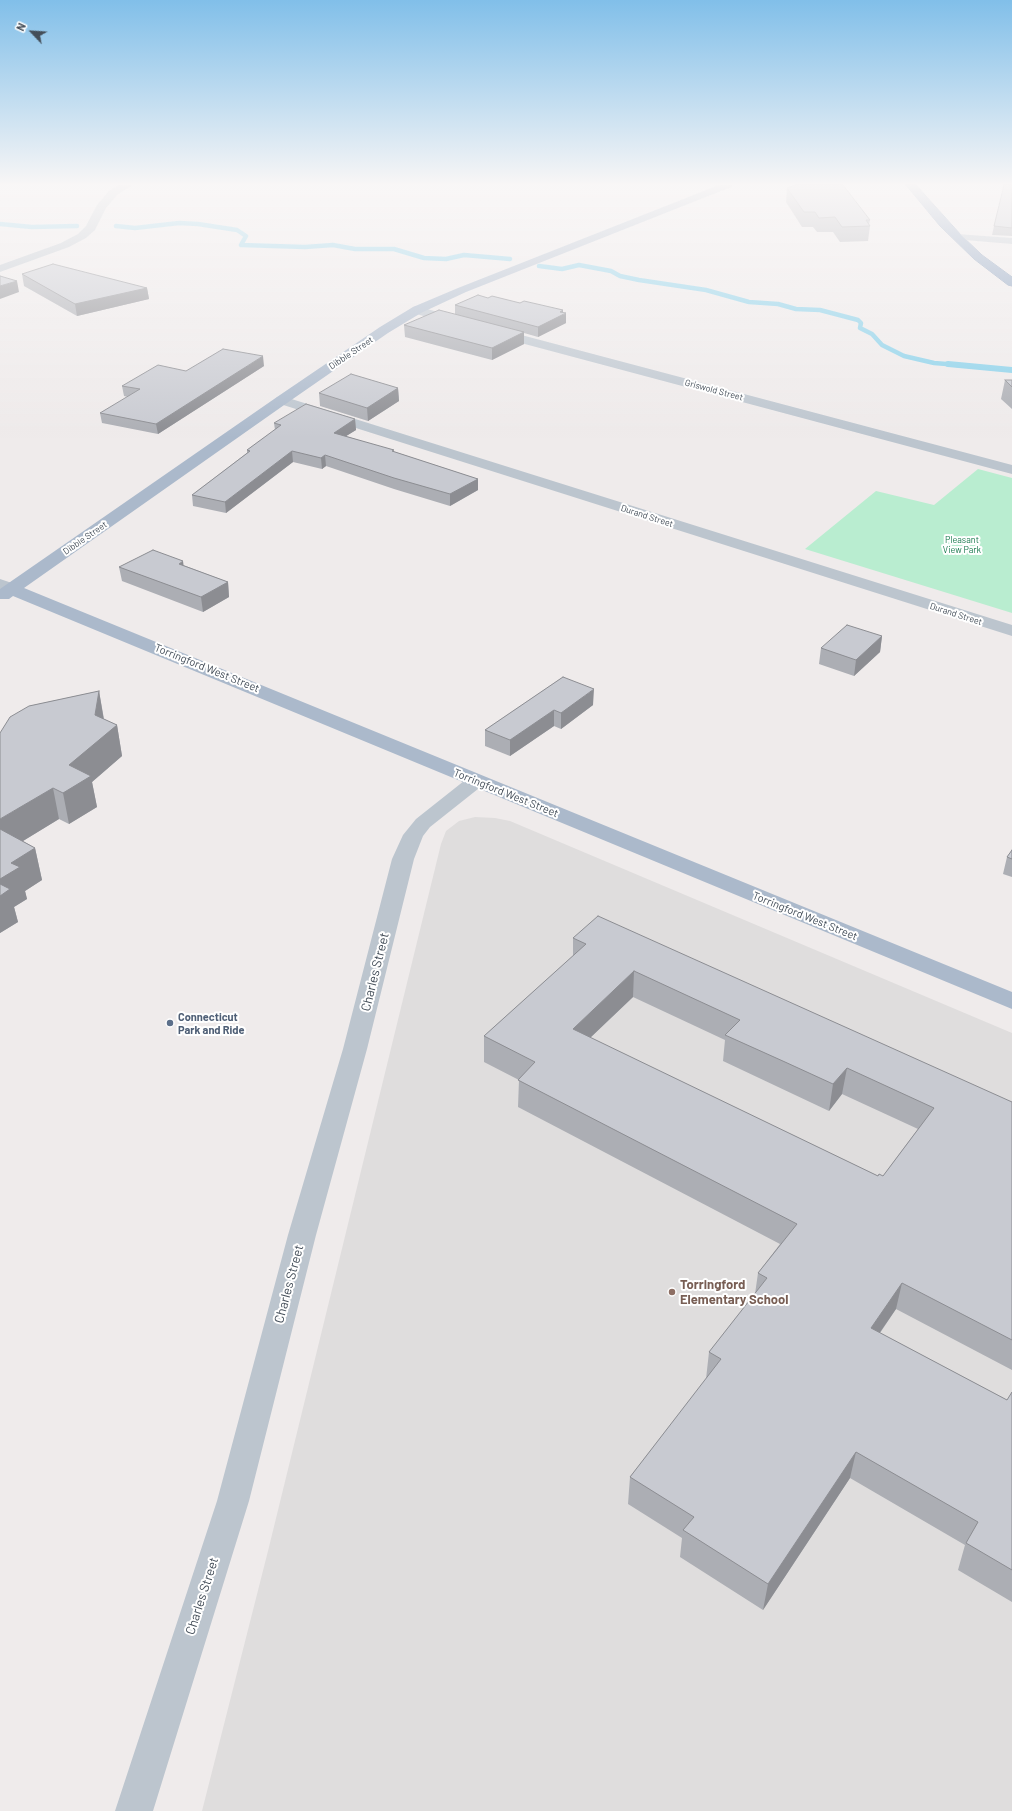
<!DOCTYPE html>
<html>
<head>
<meta charset="utf-8">
<style>
  body { margin:0 }
  #map { position:relative; width:1012px; height:1811px; overflow:hidden; background:#efebeb; font-family:Barlow,sans-serif }
  canvas { display:block }
  .north { position:absolute; left:12px; top:12px; width:40px; height:40px; -webkit-text-stroke:3px #fff; paint-order:stroke; rotate:295deg; font-size:11px; font-weight:700; line-height:16px; text-align:center; color:#444e59 }
  .north::after { content:''; display:block; margin:auto; width:14px; height:18px; background:#444e59; clip-path:polygon(50% 0,100% 100%,50% 72%,0 100%) }
</style>
</head>
<body>
<div id="map">
<canvas width="1012" height="1811"></canvas>
<div class="north">N</div>
</div>
<script>
const ctx = document.querySelector('canvas').getContext('2d');
ctx.lineJoin = 'round';
function paint(path, color) {
  ctx.fillStyle = color;
  ctx.fill(path, 'evenodd');
}
function toPath(rows) {
  const path = new Path2D();
  for (const r of rows) {
    path.moveTo(r[0], r[1]);
    for (let i = 2; i < r.length; i += 2) path.lineTo(r[i], r[i + 1]);
  }
  return path;
}
function trace(path, color, width, dash) {
  ctx.strokeStyle = color;
  ctx.lineWidth = width;
  ctx.lineCap = dash ? 'butt' : 'round';
  ctx.setLineDash(dash || []);
  ctx.stroke(path);
}
function label(font, color, halo, rows, align = 'center') {
  ctx.font = font + ' Barlow,sans-serif';
  ctx.lineWidth = 4;
  ctx.setLineDash([]);
  ctx.textBaseline = 'middle';
  ctx.strokeStyle = halo;
  ctx.fillStyle = color;
  for (const [text, x, y, turn = 0] of rows) {
    ctx.save();
    ctx.translate(x, y);
    ctx.rotate((+turn || 0) * Math.PI / 180);
    ctx.textAlign = isNaN(turn) ? turn : align;
    if (halo) ctx.strokeText(text, 0, 0);
    ctx.fillText(text, 0, 0);
    ctx.restore();
  }
}
paint(toPath([
  [475,817,495,818,510,821,1012,1033,1012,1811,202,1811,268,1551,441,844,446,831,459,821]
]), '#dfdddd');
paint(toPath([
  [978,469,1012,478,1012,613,805,549,876,491,934,505]
]), '#b9edd0');
trace(toPath([
  [0,224,32,227,77,226],
  [116,226,135,228,179,223,198,224,237,230,246,236,241,245,305,247,333,245,355,249,394,249,424,258,446,259,464,255,510,259],
  [539,266,562,269,579,265,611,271,620,276,639,280,706,290,749,302,778,304,796,309,820,310,858,320,861,323,860,328,872,334,882,345,904,356,934,363,959,365]
]), '#86d0ea', 4.5);
trace(toPath([
  [948,364,1012,370]
]), '#86d0ea', 6);
const highway = toPath([
  [906,185,916,185,961,235,982,255,1012,277,1012,286,1008,285,974,259,940,226,906,185]
]);
trace(highway, '#6e86a7', 1);
paint(toPath([
  [120,185,132,185,117,195,106,208,95,230,86,238,69,247,0,272,0,265,61,243,78,234,86,226,97,205,109,191,120,185],
  [957,234,1012,238,1012,244,953,239,952,237,953,235,957,234],
  [417,306,462,319,464,322,462,325,458,326,413,313,411,310,413,307,417,306],
  [495,328,1012,465,1012,474,491,335,489,332,491,329,495,328],
  [282,396,1012,625,1012,636,277,403,275,400,277,397,282,396],
  [0,579,18,585,20,589,18,593,12,594,0,590,0,579],
  [476,775,483,777,486,781,483,785,430,827,423,836,414,859,367,1049,316,1235,249,1501,153,1811,115,1811,217,1501,288,1235,343,1049,392,859,403,835,416,819,469,777,476,775]
]), '#bcc5ce');
paint(toPath([
  [719,185,732,185,731,187,466,292,421,313,388,333,287,403,24,588,1012,992,1012,1009,13,596,9,599,0,599,0,589,277,397,380,327,413,307,458,288,719,185]
]), '#abb9cb');
paint(highway, '#839bbb');
paint(toPath([
  [1012,185,1012,236,992,235,994,226],
  [787,188,870,220,869,225,870,226,868,241,840,242,833,232,817,232,813,227,802,227,786,202],
  [22,274,147,288,149,299,77,316,24,286],
  [488,298,520,303,563,313,566,323,538,337,524,333,524,344,492,360,405,337,404,325,455,314,455,305],
  [264,366,158,434,102,423,100,413,128,397,124,396,122,386,186,371],
  [1005,380,1012,380,1012,409,1001,399],
  [398,388,399,401,368,421,320,406,319,393],
  [355,419,356,430,346,436,478,479,478,490,450,506,394,489,326,466,322,469,293,462,226,513,193,506,192,495,247,453,247,450,275,430,274,423],
  [183,565,228,582,229,597,203,612,122,581,119,567],
  [882,636,880,652,854,676,819,664,821,648],
  [563,677,593,705,561,729,554,726,510,756,485,746,485,730],
  [99,691,104,719,117,725,122,756,92,782,97,807,69,824,59,819,23,841,35,848,42,880,25,891,27,899,14,907,18,922,0,933,29,706],
  [1012,850,1012,877,1003,874,1007,857],
  [573,938,1012,1102,1012,1370,896,1309,880,1333,1007,1400,1012,1392,1012,1602,958,1570,965,1545,850,1478,763,1610,680,1557,682,1538,628,1504,630,1477,706,1379,709,1352,755,1294,758,1273,780,1244,518,1107,519,1080,484,1062,484,1036,573,956],
  [633,997,725,1040,723,1061,829,1111,842,1094,918,1129,883,1176,878,1176,590,1038]
]), '#acaeb4');
paint(toPath([
  [17,281,19,292,0,299,0,286],
  [147,288,149,299,77,316,75,304],
  [563,310,563,315,566,313,566,323,538,337,538,327],
  [524,332,524,344,492,360,492,348],
  [263,356,264,366,158,434,156,424],
  [398,388,399,401,368,421,367,408],
  [355,419,356,430,335,443,334,433],
  [292,451,293,462,226,513,225,502],
  [325,455,326,466,322,469,321,458],
  [478,479,478,490,450,506,450,494],
  [183,561,185,576,179,564],
  [228,582,229,597,203,612,201,597],
  [882,636,880,652,854,676,856,660],
  [594,689,593,705,561,729,561,713],
  [99,691,104,721,117,725,122,756,92,782,97,807,69,824,63,793,69,765,95,715],
  [554,710,554,726,510,756,510,740],
  [53,788,59,819,0,855,0,819],
  [35,848,42,880,25,891,27,899,14,907,18,922,0,933,0,879,11,863],
  [634,971,633,997,572,1055,573,1029],
  [847,1068,842,1094,829,1111,833,1084],
  [902,1283,896,1309,865,1354,871,1328],
  [856,1452,850,1478,763,1610,768,1584]
]), '#8c8d92');
const building = toPath([
  [796,185,843,185,870,220,866,220,870,226,842,227,835,217,819,218,815,212,804,212,787,188,796,185],
  [1004,185,1012,185,1012,228,994,226,1004,185],
  [53,264,147,288,75,304,22,274,53,264],
  [0,276,17,281,0,286,0,276],
  [478,295,488,298,492,296,520,303,524,301,563,310,560,312,566,313,538,327,455,305,478,295],
  [439,310,524,332,492,348,404,325,439,310],
  [223,349,263,356,156,424,100,413,140,389,122,386,158,365,186,371,223,349],
  [351,374,398,388,367,408,319,393,351,374],
  [1005,380,1012,380,1012,387,1005,380],
  [306,404,355,419,334,433,394,450,392,451,478,479,450,494,394,478,325,455,321,458,292,451,225,502,192,495,250,451,247,450,281,425,274,423,306,404],
  [153,550,183,561,179,564,228,582,201,597,119,567,153,550],
  [847,625,882,636,856,660,821,648,847,625],
  [563,677,594,689,561,713,554,710,510,740,485,730,563,677],
  [99,691,95,715,117,725,69,765,91,776,63,793,53,788,0,819,0,733,10,717,29,706,99,691],
  [0,829,35,848,11,863,20,867,0,879,0,829],
  [1012,850,1012,859,1007,857,1012,850],
  [0,884,10,889,0,896,0,884],
  [598,916,1012,1102,1012,1340,902,1283,871,1328,1007,1400,1012,1392,1012,1570,966,1543,978,1522,856,1452,768,1584,683,1530,694,1517,630,1477,721,1359,709,1352,767,1278,758,1273,797,1224,518,1080,535,1062,484,1036,586,944,573,938,598,916],
  [634,971,740,1020,725,1035,785,1062,833,1084,847,1068,934,1108,883,1176,879,1174,878,1176,573,1029,634,971]
]);
paint(building, '#c8cad1');
trace(building, '#8c8d92', 1);
const sky = ctx.createLinearGradient(0, 0, 0, 438);
sky.addColorStop(0, '#81bfe9');
sky.addColorStop(0.42, '#f8f6f6');
sky.addColorStop(1, '#f8f6f600');
ctx.fillStyle = sky;
ctx.fillRect(0, 0, 1012, 438);
for (const [x, y, r, color] of [
  [170,1023,4,"#5c6f8a"],
  [672,1292,4,"#8d6e63"]
]) {
  const dot = new Path2D();
  dot.arc(x, y, r, 0, 2 * Math.PI);
  ctx.fillStyle = color;
  ctx.fill(dot);
  trace(dot, '#fff', 1.5);
}
label('9px', '#444e59', '#fff', [
  ["Dibble Street",351,353,-34],
  ["Griswold Street",714,390,15],
  ["Durand Street",647,516,18],
  ["Dibble Street",85,538,-35],
  ["Durand Street",956,614,18]
]);
label('9px', '#17784c', '#fff', [
  ["Pleasant",962,540],
  ["View Park",962,550]
]);
label('11px', '#444e59', '#fff', [
  ["Torringford West Street",207,668,22],
  ["Torringford West Street",506,793,22],
  ["Torringford West Street",805,916,22]
]);
label('bold 11px', '#4e5e75', '#fff', [
  ["Connecticut",178,1017],
  ["Park and Ride",178,1030]
], 'left');
label('13px', '#444e59', '#fff', [
  ["Charles Street",375,972,-76],
  ["Charles Street",289,1284,-75],
  ["Charles Street",202,1596,-72]
]);
label('bold 13px', '#785e54', '#fff', [
  ["Torringford",680,1285],
  ["Elementary School",680,1300]
], 'left');
</script>
</body>
</html>
